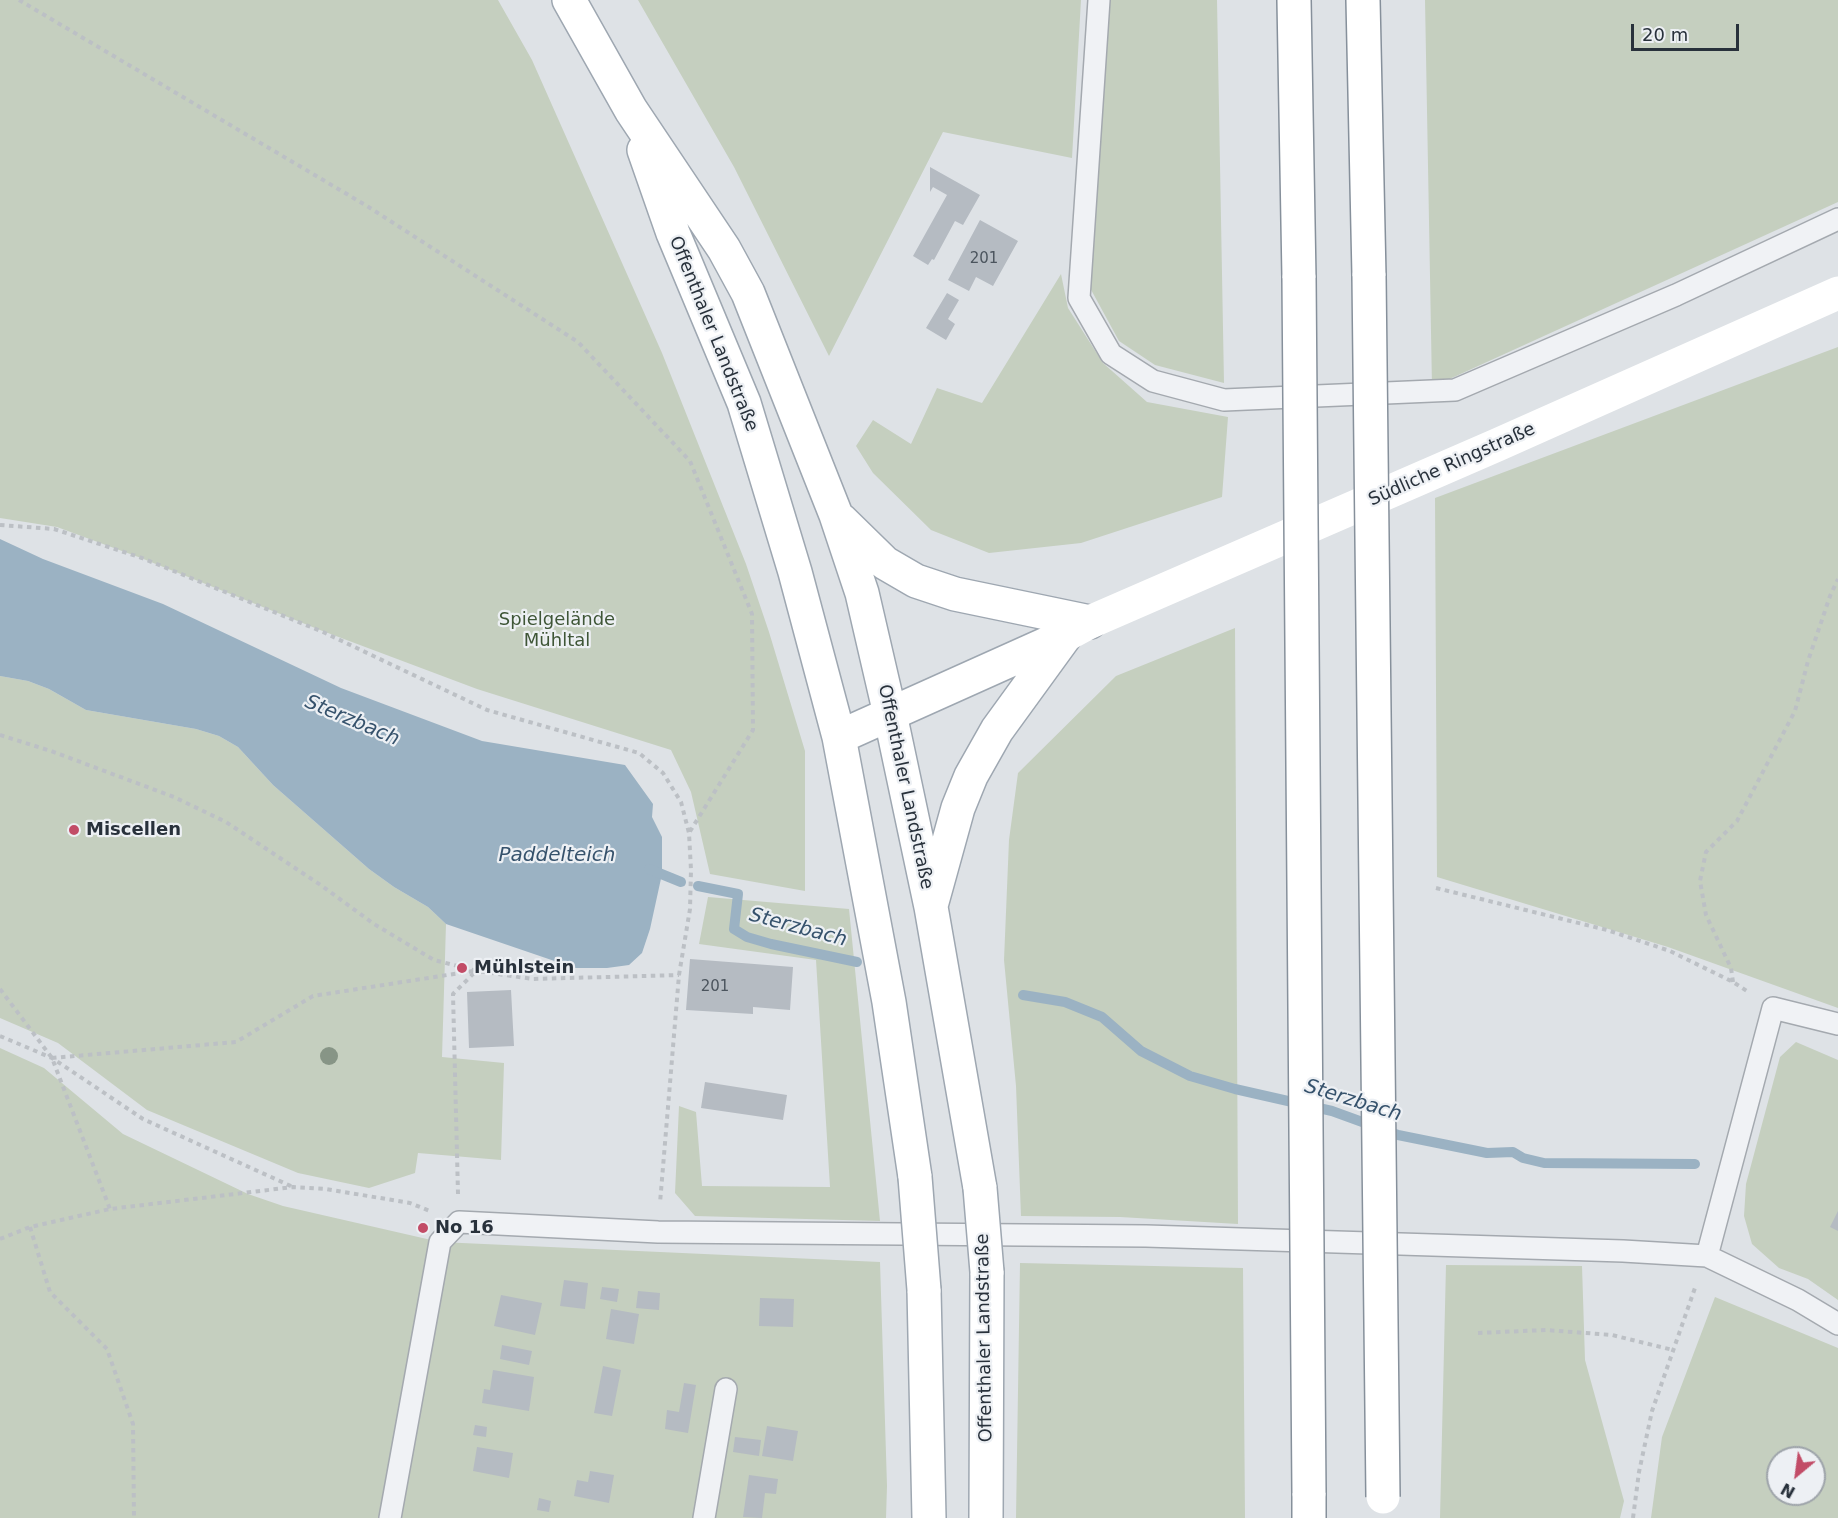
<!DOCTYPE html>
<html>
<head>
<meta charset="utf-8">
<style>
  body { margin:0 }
  #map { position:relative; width:1838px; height:1518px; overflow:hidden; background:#dee2e6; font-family:"DejaVu Sans",sans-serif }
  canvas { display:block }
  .north { position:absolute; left:1766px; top:1446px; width:60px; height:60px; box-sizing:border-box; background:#edf0f4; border:2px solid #9ea4aa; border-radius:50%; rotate:209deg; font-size:16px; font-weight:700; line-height:24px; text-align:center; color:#28313b }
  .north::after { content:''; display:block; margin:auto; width:21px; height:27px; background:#c24c67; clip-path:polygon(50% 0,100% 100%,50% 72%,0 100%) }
  .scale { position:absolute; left:1631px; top:24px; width:108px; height:27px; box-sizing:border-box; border:3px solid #28313b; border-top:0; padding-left:8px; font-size:18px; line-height:21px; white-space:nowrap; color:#28313b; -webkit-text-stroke:4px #edf0f4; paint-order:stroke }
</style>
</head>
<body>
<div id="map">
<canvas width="1838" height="1518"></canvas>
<div class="north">N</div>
<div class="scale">20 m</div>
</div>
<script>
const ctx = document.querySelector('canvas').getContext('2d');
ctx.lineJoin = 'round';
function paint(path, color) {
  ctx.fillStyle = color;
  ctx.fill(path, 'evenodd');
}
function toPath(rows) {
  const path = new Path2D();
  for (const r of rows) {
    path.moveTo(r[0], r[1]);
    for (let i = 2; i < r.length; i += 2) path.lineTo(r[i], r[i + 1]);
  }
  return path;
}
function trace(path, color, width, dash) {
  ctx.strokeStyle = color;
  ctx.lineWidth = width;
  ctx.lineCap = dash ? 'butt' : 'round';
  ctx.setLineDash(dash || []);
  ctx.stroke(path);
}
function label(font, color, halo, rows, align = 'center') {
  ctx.font = font + ' "DejaVu Sans",sans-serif';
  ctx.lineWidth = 4.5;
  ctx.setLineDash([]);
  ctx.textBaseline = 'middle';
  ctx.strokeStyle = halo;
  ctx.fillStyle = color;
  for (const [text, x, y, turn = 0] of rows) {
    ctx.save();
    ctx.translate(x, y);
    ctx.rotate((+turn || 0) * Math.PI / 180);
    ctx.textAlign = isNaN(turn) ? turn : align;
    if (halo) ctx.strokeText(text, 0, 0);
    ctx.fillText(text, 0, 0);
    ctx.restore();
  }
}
paint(toPath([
  [0,0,498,0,532,60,662,353,746,564,769,632,805,751,805,891,710,874,691,792,671,750,477,689,320,630,141,558,57,527,0,518],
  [638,0,1081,0,1072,158,943,132,829,356,734,167],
  [1109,0,1217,0,1224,383,1155,365,1119,341,1089,286],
  [1425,0,1838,0,1838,202,1432,387],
  [1061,274,1068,308,1103,363,1147,402,1228,417,1222,497,1081,543,989,553,931,530,873,473,856,446,873,420,911,444,937,388,982,403],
  [1838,347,1838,1008,1668,947,1437,877,1435,498],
  [1235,628,1238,1224,1120,1217,1021,1216,1016,1086,1004,960,1009,840,1018,773,1116,676],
  [0,676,28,681,49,689,86,710,196,729,219,736,238,747,273,785,369,869,394,887,428,907,446,924,442,1057,504,1063,501,1160,418,1153,415,1173,369,1188,298,1173,147,1110,58,1043,0,1018],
  [708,897,849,909,880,1221,695,1216,675,1193,679,1106,696,1112,702,1186,830,1187,816,960,699,944],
  [1796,1042,1838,1060,1838,1300,1808,1279,1779,1268,1752,1244,1744,1216,1746,1184,1780,1057],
  [0,1048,44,1068,123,1134,248,1194,283,1206,440,1242,880,1262,887,1486,886,1518,0,1518],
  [1020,1263,1243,1268,1245,1518,1016,1518],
  [1446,1265,1582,1266,1585,1360,1624,1501,1620,1518,1440,1518],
  [1715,1297,1838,1348,1838,1518,1651,1518,1662,1437],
  [1778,1458,1814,1458,1814,1494,1778,1494]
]), '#c5cfbf');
paint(toPath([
  [0,539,43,559,163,604,341,688,482,741,625,765,653,804,652,817,662,837,662,874,650,929,642,953,629,965,607,968,575,968,446,924,428,907,394,887,369,869,273,785,238,747,219,736,196,729,86,710,49,689,28,681,0,676]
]), '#9bb2c3');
trace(toPath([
  [649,869,681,882],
  [698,886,738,894,734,929,747,937,771,944,857,962],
  [1023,995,1065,1002,1102,1017,1141,1051,1190,1076,1235,1089,1332,1111,1398,1135,1487,1153,1513,1152,1523,1158,1544,1163,1695,1164]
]), '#9bb2c3', 10);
paint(toPath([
  [930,167,980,195,963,225,955,221,934,260,932,259,928,265,913,256,947,195,933,187,930,192],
  [980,220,1018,241,993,286,976,277,969,291,948,280],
  [947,293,959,300,948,319,955,324,946,340,926,328],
  [690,959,793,967,790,1010,753,1007,753,1014,686,1010],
  [511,990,514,1046,469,1048,467,992],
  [705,1082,787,1095,783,1120,701,1108],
  [1838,1211,1838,1231,1830,1227],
  [564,1280,588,1283,585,1309,560,1306],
  [602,1287,619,1289,617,1302,600,1299],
  [638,1291,660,1293,659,1310,636,1308],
  [501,1295,542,1303,535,1335,494,1326],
  [760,1298,794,1299,793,1327,759,1326],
  [611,1309,639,1314,634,1344,606,1339],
  [502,1345,532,1351,529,1365,500,1359],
  [603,1366,621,1370,612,1416,594,1413],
  [493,1370,534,1377,529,1411,482,1403,484,1389,490,1390],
  [684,1383,696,1385,688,1433,665,1429,667,1410,679,1412],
  [475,1425,487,1427,486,1437,473,1435],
  [767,1426,798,1431,793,1461,762,1456],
  [735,1437,761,1440,759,1456,733,1452],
  [477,1447,513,1453,509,1478,473,1471],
  [590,1471,614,1475,609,1503,574,1496,577,1480,588,1482],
  [749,1475,778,1479,776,1494,765,1493,762,1518,743,1517],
  [539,1498,551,1501,549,1512,537,1510]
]), '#b5bbc2');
const lane = toPath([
  [1099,0,1079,298,1111,354,1153,381,1224,400,1455,390,1676,295,1838,219],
  [1707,1256,1773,1008,1838,1024],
  [390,1518,440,1242,459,1222,658,1232,1146,1236,1623,1251,1707,1256,1798,1300,1838,1324],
  [704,1518,726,1389]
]);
const primary = toPath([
  [569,0,631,110,724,249,748,293,836,515,862,593,890,714,931,907,980,1188],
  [644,150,673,233,744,403,795,572,839,737,889,1002,915,1177],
  [841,520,885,563,916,581,955,594,1090,622],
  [839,737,1064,636],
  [932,902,958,808,971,776,997,730,1066,635],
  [924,1290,929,1518],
  [986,1518,987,1272]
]);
const highway = toPath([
  [1294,0,1299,278],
  [1363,0,1369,276],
  [1309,1518,1309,1493]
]);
trace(lane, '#a4a9af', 24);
trace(primary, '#9ea7b1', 36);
trace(highway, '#86909b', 36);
trace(toPath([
  [19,0,367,206,578,342,690,461,752,614,753,730,689,833],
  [0,525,54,529,142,558,323,632,487,710,639,753,663,773,681,802,689,833,691,870,690,909,679,975,660,1203],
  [0,735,51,751,174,797,226,822,322,886,374,924,434,960,477,971,533,979,679,975],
  [1436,888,1607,930,1670,951,1733,982,1750,993],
  [1733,982,1731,968,1706,915,1700,881,1706,852,1737,821,1795,711,1808,661,1830,596,1838,579],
  [0,989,52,1058,110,1209],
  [0,1036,52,1058,143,1119,293,1187],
  [52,1058,236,1042,313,996,473,971],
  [458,1194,453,994,476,971],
  [30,1227,50,1292,107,1349,133,1424,134,1518],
  [0,1239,30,1227,110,1209,293,1187,326,1189,410,1203,430,1211],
  [1478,1333,1546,1330,1612,1335,1673,1350],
  [1633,1518,1639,1472,1652,1411,1696,1285]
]), '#bcc0c5', 4, [4.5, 4.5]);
trace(lane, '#f0f2f5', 21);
trace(toPath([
  [1066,635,1090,622,1497,445,1838,293]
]), '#fff', 33);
trace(primary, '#fff', 33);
trace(highway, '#fff', 33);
const primaryBridge = toPath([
  [915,1177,924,1290],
  [980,1188,987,1272]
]);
const highwayBridge = toPath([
  [1369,276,1383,1497],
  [1299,278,1309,1493]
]);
trace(primaryBridge, '#9ea7b1', 36, []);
trace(highwayBridge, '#86909b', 36, []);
trace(primaryBridge, '#fff', 33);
trace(highwayBridge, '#fff', 33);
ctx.fillStyle = '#879586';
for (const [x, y] of [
  [329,1056]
]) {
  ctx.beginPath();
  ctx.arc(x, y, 9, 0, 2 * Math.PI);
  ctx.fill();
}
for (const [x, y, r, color] of [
  [74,830,6,"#c24c67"],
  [462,968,6,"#c24c67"],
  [423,1228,6,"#c24c67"]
]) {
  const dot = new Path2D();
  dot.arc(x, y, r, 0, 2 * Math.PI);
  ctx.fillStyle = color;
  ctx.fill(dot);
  trace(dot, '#edf0f4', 2);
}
label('15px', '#4b545d', null, [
  ["201",984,259],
  ["201",715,987]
]);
label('18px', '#28313b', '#edf0f4', [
  ["Offenthaler Landstraße",713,334,68],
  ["Südliche Ringstraße",1452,465,-24],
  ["Offenthaler Landstraße",905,787,78],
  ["Offenthaler Landstraße",985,1338,-91]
]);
label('18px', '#3f5637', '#edf0f4', [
  ["Spielgelände",557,620],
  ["Mühltal",557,641]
]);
label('bold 18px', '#28313b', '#edf0f4', [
  ["Miscellen",86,830],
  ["Mühlstein",474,968],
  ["No 16",435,1228]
], 'left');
label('italic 20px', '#36526c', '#edf0f4', [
  ["Sterzbach",352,721,23],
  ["Paddelteich",557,856],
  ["Sterzbach",798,928,15],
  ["Sterzbach",1353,1101,17]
]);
</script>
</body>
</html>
